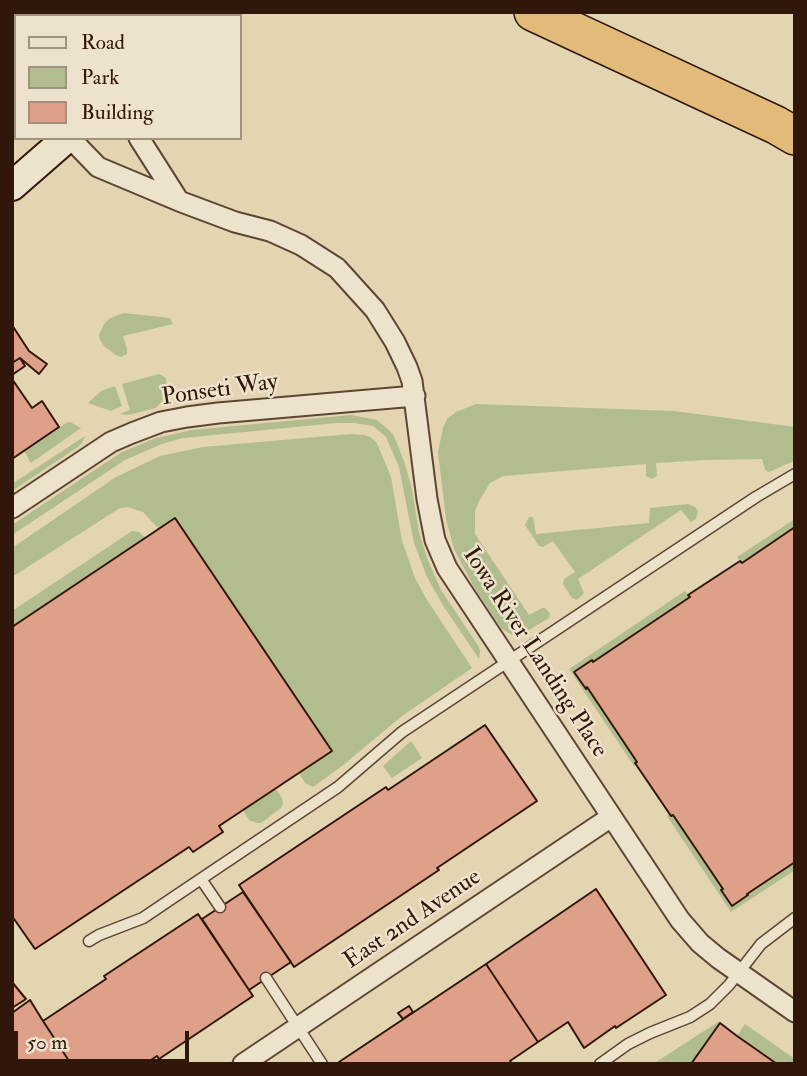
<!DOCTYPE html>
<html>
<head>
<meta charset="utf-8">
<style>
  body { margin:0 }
  #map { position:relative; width:807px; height:1076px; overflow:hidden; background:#e3d4b2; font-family:"IM FELL Double Pica",serif }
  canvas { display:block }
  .frame { position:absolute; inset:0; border:14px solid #301709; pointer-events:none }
  .legend { position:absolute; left:14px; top:14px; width:228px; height:126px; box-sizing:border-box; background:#ede3cd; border:2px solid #a1917f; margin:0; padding:9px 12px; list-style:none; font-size:21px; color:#301709 }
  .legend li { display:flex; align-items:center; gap:14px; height:35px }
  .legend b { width:35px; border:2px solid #a1917f }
  .scale { position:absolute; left:14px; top:1031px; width:175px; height:32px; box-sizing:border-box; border:4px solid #301709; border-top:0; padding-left:9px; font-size:21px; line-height:24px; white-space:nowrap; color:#301709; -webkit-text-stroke:5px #ede3cd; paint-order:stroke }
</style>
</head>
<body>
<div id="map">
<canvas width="807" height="1076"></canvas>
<div class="frame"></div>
<ul class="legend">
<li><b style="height:9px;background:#ede3cd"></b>Road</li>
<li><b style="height:19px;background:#b1bd8e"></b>Park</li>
<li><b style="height:19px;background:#dea089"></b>Building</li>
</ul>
<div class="scale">50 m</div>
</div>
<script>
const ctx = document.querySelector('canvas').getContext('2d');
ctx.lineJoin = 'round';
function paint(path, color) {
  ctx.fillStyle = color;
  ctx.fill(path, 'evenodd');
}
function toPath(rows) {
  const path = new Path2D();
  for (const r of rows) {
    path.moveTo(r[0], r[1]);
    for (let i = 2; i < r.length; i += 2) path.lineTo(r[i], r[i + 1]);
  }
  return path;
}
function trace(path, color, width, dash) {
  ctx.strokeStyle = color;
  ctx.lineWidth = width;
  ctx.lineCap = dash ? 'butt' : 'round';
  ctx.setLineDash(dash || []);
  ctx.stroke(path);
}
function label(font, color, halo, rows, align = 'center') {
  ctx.font = font + ' "IM FELL Double Pica",serif';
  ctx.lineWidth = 5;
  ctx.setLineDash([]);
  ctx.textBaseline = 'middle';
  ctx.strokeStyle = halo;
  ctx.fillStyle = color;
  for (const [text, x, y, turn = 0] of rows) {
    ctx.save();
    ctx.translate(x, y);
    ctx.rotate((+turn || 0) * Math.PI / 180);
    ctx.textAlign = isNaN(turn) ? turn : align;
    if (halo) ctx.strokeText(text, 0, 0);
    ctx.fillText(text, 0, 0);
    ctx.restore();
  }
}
paint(toPath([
  [124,313,170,318,173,324,123,336,127,349,127,354,121,357,116,355,105,347,100,340,99,335,104,324,110,318],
  [159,374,166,378,167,390,163,400,156,408,128,415,120,414,130,410,122,384],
  [115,386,122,406,111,411,88,403,101,391],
  [476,404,674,411,795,427,795,461,784,465,772,471,768,472,765,469,762,459,705,460,656,463,657,476,652,479,646,476,646,464,503,476,490,483,479,501,475,511,475,534,529,615,542,608,545,608,550,614,549,618,522,634,512,635,501,628,474,587,454,549,446,519,438,452,443,428,447,419,456,412],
  [351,415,377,420,389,430,394,436,405,464,412,489,419,532,427,558,441,590,479,647,480,652,479,659,444,607,427,577,414,543,399,467,386,437,373,426,354,423,337,423,183,438,162,444,125,460,12,535,12,525,99,467,122,452,156,438,192,430],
  [70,422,81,428,31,463,24,451,66,423],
  [351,434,364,435,370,437,376,442,379,448,391,477,402,541,415,578,427,600,472,668,402,716,342,766,313,787,305,783,299,773,332,751,175,518,159,529,143,512,128,507,120,508,12,577,12,548,116,477,160,456,203,447],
  [85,436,82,443,78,447,12,491,12,484],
  [688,504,695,507,698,511,696,519,691,522,681,510,578,579,584,593,577,600,572,598,563,584,564,579,575,572,553,541,543,547,539,546,525,525,529,517,533,517,536,534,649,523,650,508],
  [795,519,795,527,742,563,737,557],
  [132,531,139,532,146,538,12,627,12,611],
  [685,591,690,597,593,662,586,688,587,687,637,762,634,766,569,669],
  [411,741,422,758,392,778,383,766],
  [276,789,282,798,283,804,281,808,261,823,257,823,249,820,243,810],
  [669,814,671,816,673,815,723,889,721,890,747,894,795,862,795,870,731,912,667,816],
  [718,1022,720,1023,691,1064,653,1064],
  [745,1024,795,1059,795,1064,777,1064,737,1036]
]), '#b1bd8e');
const building = toPath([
  [12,325,29,351,47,364,39,374,20,358,12,363,12,325],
  [20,358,25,366,12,375,12,363,20,358],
  [12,379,32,408,42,401,59,427,12,459,12,379],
  [175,518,332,751,219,826,223,832,193,852,189,847,35,949,12,916,12,627,175,518],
  [795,527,795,862,747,894,748,895,732,906,721,890,723,889,673,815,671,816,635,763,637,762,587,687,586,689,574,672,592,660,593,662,690,597,688,595,740,561,742,563,795,527],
  [485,725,537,801,437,868,439,870,294,967,239,885,386,787,388,790,485,725],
  [596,889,666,995,616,1028,615,1026,584,1048,568,1022,538,1042,486,964,596,889],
  [243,892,291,962,249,990,202,919,243,892],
  [198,914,253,996,159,1059,157,1056,145,1064,71,1064,43,1021,106,979,104,976,198,914],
  [486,964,538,1042,510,1061,512,1064,336,1064,486,964],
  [12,982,26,999,12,1008,12,982],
  [30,1000,43,1021,71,1064,12,1064,12,1013,30,1000],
  [409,1006,413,1012,403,1019,398,1013,409,1006],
  [720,1023,737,1036,777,1064,691,1064,720,1023]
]);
paint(building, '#dea089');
trace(building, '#301709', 2);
const service = toPath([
  [201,879,220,907],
  [89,941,99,935,143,918,177,895,338,787,402,732,756,497,795,474],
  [266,978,322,1064],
  [600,1064,628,1044,650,1033,690,1017,710,1004,729,985,761,944,795,918]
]);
const minor = toPath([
  [70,138,98,167,179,201,235,222,270,231,301,245,337,268,375,310,395,342,407,367,412,381,427,499,435,540,447,568,680,920,700,943,718,958,795,1012],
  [139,138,179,201],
  [12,508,111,442,132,433,161,422,187,417,218,413,415,396],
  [243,1064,611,817]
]);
const secondary = toPath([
  [71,16,75,12],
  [196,16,200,12],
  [12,71,16,68],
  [12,186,67,138]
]);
const motorway = toPath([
  [533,12,776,125,795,136]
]);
trace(service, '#5d4633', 13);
trace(minor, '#5d4633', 23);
trace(secondary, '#301709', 32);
trace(motorway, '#301709', 40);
trace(service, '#ede3cd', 10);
trace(minor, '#ede3cd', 19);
trace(secondary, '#ede3cd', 28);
trace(motorway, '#e2ba79', 37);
label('24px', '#301709', '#ede3cd', [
  ["Ponseti Way",220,391,-8],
  ["Iowa River Landing Place",534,653,57],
  ["East 2nd Avenue",413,920,-34]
]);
</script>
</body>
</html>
